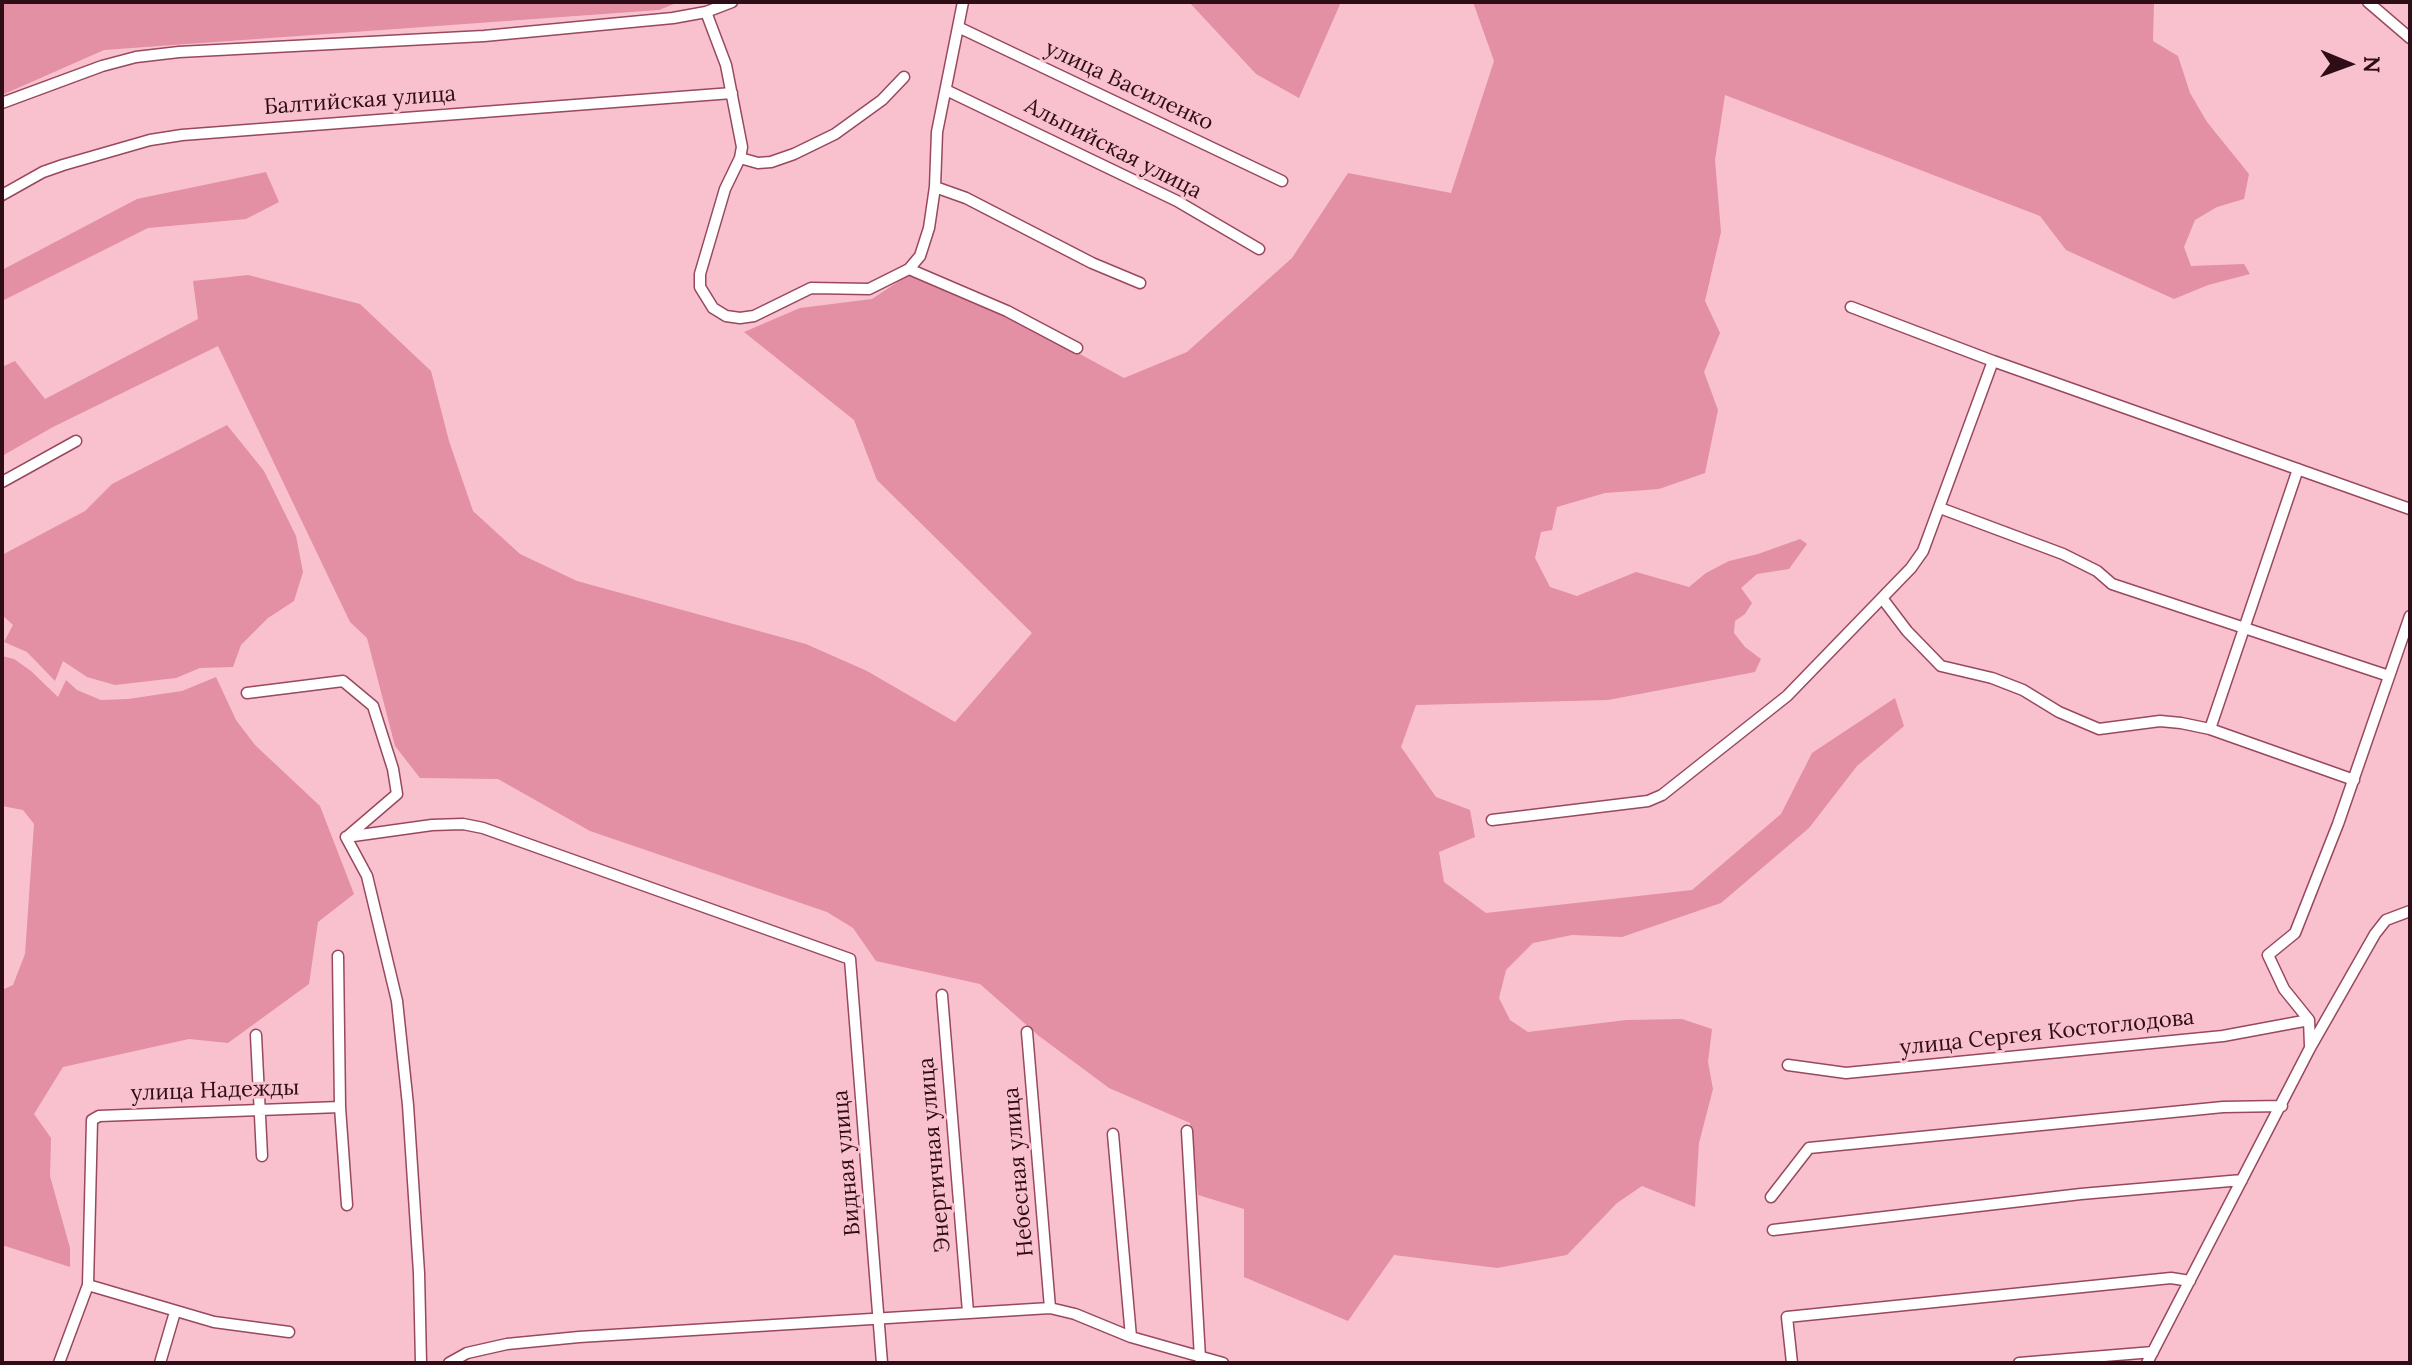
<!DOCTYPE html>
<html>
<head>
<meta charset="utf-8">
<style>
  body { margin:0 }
  #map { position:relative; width:2412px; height:1365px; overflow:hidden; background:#f9c1ce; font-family:Lora,serif }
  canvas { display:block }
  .frame { position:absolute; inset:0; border:4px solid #2e0d17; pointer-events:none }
  .north { position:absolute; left:2308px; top:24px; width:80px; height:80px; -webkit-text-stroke:6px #f9c1ce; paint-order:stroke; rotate:91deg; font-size:22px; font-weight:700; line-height:32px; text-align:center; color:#2e0d17 }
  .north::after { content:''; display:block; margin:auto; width:28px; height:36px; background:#2e0d17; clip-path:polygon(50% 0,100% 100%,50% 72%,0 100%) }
</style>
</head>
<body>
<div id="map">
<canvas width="2412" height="1365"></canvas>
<div class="frame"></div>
<div class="north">N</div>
</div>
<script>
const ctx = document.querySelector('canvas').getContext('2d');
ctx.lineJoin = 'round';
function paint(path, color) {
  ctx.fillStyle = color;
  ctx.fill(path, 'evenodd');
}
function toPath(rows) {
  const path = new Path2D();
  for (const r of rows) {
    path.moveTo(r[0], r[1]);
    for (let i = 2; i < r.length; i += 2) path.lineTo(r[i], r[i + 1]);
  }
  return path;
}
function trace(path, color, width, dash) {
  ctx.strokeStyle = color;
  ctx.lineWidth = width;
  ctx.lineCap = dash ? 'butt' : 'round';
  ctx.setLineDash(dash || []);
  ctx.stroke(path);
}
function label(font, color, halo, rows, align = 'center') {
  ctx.font = font + ' Lora,serif';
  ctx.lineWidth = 6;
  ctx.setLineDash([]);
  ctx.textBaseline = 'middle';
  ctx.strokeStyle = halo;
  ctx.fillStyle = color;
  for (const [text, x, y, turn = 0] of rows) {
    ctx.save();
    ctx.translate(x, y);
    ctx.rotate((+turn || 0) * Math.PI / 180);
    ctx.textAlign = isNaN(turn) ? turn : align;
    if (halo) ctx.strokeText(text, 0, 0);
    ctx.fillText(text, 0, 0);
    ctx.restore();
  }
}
paint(toPath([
  [2,2,679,2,659,10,104,50,2,95],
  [1189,2,1341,2,1299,98,1256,74],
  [1473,2,2154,2,2153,41,2178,56,2190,93,2207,122,2249,174,2244,199,2217,207,2195,220,2184,247,2191,266,2244,264,2250,274,2208,285,2174,299,2066,250,2040,216,1725,95,1715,160,1721,232,1705,301,1720,333,1704,372,1718,410,1705,473,1659,489,1605,493,1557,507,1552,530,1541,532,1535,558,1550,587,1577,596,1636,572,1689,587,1706,573,1729,561,1758,554,1800,539,1807,544,1789,569,1757,574,1741,588,1752,603,1745,614,1735,621,1734,633,1745,647,1761,659,1755,672,1608,700,1416,705,1401,747,1436,797,1470,810,1475,837,1439,852,1444,882,1486,913,1692,890,1781,814,1812,753,1895,698,1904,726,1857,766,1809,828,1721,903,1622,937,1572,935,1533,943,1506,970,1499,998,1510,1020,1528,1032,1626,1020,1682,1019,1712,1029,1708,1062,1713,1089,1699,1143,1695,1207,1642,1186,1617,1203,1567,1255,1497,1268,1394,1255,1348,1321,1244,1277,1244,1209,1198,1195,1190,1123,1109,1088,1039,1036,980,984,876,961,853,928,827,912,590,831,498,779,420,778,395,746,367,638,350,622,218,346,53,427,2,456,2,367,15,361,45,399,198,319,193,281,248,275,360,304,431,371,449,441,473,511,520,554,577,581,806,644,867,671,955,722,1032,633,877,480,854,420,744,332,800,308,872,299,920,267,1124,378,1187,352,1292,258,1348,173,1451,193,1494,61],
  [266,172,279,202,246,219,148,228,2,301,2,270,137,199],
  [227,425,264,471,296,536,303,572,294,601,268,618,241,645,233,667,200,668,176,678,115,685,87,677,63,661,55,681,27,652,4,642,13,625,2,615,2,555,85,511,112,484],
  [2,656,14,659,31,671,58,697,66,680,77,690,101,700,128,699,182,691,216,677,236,720,255,745,320,806,354,894,318,922,309,984,228,1043,189,1039,63,1067,34,1114,51,1138,50,1176,70,1248,70,1267,2,1245,2,990,13,985,25,954,34,824,23,810,2,806]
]), '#e38fa4');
const minor = toPath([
  [2368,2,2410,38],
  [706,12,726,65,742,147,740,158,725,189,700,274,700,287,713,308,726,316,740,318,754,316,811,288,869,289,909,269,920,256,929,228,935,187,937,132,963,2],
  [958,27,1282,181],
  [946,90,1177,201,1259,249],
  [2,103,102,66,136,57,179,52,484,36,673,18,706,12,732,2],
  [740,158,758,163,771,162,794,154,835,134,882,100,904,77],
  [935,187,966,198,1092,263,1140,283],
  [2,195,43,172,63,165,150,140,182,135,732,93],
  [909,269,1007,311,1077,348],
  [1851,307,1993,361],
  [2,482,76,441],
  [1940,508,2063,554,2097,571,2112,584,2389,676],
  [1882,598,1907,631,1941,666,1992,678,2023,690,2059,712,2099,729,2160,721,2181,723,2210,729,2354,780],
  [247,693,343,681,373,706,393,769,397,794,348,836],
  [2210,729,2298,469],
  [1492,820,1648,801,1662,795,1787,696,1911,568,1923,551,1993,361,2410,509],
  [346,837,432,825,463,824,483,828,850,959,882,1363],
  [346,837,367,876,397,1001,408,1105,419,1273,421,1363],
  [338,956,340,1107,347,1205],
  [942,995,968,1312],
  [1027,1032,1050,1308],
  [256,1035,262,1156],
  [2310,1046,2309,1020,2284,989,2268,955,2295,933,2338,824,2410,616],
  [1788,1065,1846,1073,2223,1036,2309,1020],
  [1187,1131,1200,1358],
  [1113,1134,1131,1337],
  [1771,1197,1809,1148,2223,1107,2282,1106],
  [1773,1230,2081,1194,2242,1180],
  [88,1285,214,1322,289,1332],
  [59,1363,88,1285,92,1120,99,1116,340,1107],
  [160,1363,175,1312],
  [449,1363,467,1353,507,1344,579,1337,1050,1308,1075,1314,1131,1337,1223,1363],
  [1792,1363,1787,1317,2171,1278,2190,1281],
  [2019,1363,2153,1352],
  [2147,1363,2310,1048,2375,934,2386,920,2410,911]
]);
trace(minor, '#98485f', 13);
trace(minor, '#fff', 10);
label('22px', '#2e0d17', '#f9c1ce', [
  ["улица Василенко",1129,86,25],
  ["Балтийская улица",360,101,-4],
  ["Альпийская улица",1113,149,27],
  ["улица Сергея Костоглодова",2047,1033,-6],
  ["улица Надежды",215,1091,-2],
  ["Энергичная улица",935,1155,-95],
  ["Видная улица",847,1163,-95],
  ["Небесная улица",1019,1172,-95]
]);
</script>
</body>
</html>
